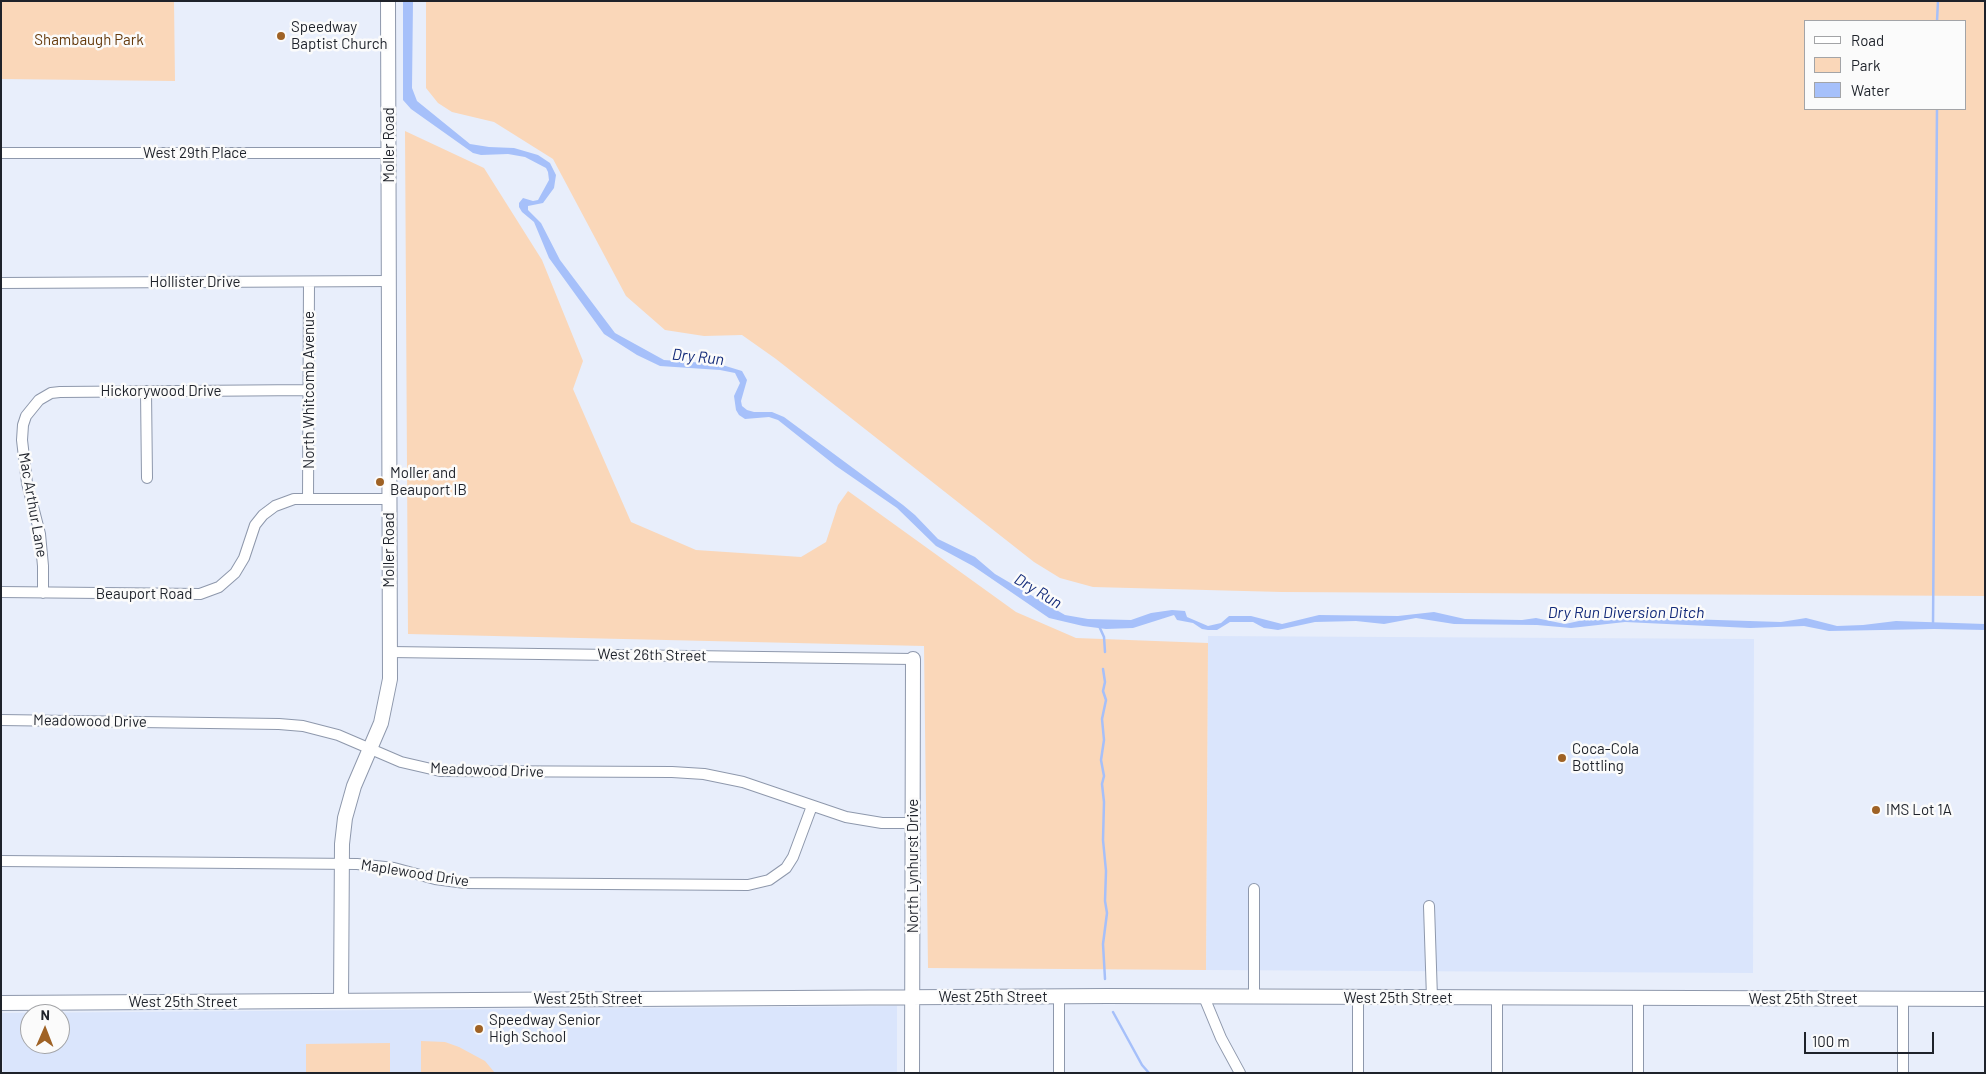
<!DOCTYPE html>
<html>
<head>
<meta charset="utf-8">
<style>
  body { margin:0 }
  #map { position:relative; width:1986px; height:1074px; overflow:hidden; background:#e8eefb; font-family:Barlow,sans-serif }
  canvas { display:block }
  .frame { position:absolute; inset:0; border:2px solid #1e222a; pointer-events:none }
  .legend { position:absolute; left:1804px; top:20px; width:162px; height:90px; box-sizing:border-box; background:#fbfbfb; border:1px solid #a3a4a7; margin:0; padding:6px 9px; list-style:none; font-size:15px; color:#1e222a }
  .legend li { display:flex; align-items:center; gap:10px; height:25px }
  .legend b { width:25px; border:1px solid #a3a4a7 }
  .north { position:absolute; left:20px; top:1004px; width:50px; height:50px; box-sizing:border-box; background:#fbfbfb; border:1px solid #a3a4a7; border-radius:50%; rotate:1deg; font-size:14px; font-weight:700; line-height:20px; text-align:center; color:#1e222a }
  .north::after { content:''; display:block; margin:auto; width:18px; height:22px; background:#9f6225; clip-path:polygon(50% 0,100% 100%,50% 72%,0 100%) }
  .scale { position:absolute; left:1804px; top:1032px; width:130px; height:22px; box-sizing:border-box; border:2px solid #1e222a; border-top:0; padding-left:6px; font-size:15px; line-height:18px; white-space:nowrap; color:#1e222a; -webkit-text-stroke:4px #fbfbfb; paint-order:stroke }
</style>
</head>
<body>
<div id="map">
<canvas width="1986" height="1074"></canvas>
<div class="frame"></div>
<ul class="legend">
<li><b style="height:6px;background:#fff"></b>Road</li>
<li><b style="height:14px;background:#fad7b9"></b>Park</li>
<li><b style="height:14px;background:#a6c0fa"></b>Water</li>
</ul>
<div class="north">N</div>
<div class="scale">100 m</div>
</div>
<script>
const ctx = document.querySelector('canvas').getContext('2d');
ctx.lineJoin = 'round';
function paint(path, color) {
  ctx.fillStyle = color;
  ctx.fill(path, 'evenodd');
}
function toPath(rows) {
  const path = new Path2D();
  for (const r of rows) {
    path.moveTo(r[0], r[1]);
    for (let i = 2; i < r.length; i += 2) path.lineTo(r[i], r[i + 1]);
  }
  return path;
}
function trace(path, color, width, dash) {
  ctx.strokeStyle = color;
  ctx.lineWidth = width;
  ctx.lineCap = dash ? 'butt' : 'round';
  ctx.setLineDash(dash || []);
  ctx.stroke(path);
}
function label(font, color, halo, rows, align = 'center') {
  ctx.font = font + ' Barlow,sans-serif';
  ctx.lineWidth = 5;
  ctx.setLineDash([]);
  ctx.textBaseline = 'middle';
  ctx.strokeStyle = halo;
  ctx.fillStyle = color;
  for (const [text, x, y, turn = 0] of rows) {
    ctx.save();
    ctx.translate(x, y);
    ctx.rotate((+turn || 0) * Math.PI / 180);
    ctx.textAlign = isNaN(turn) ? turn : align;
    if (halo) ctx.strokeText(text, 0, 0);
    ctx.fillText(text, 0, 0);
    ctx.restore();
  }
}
paint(toPath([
  [1208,636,1754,639,1753,973,1206,970],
  [897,1006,897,1073,3,1073,2,1013],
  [30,1014,60,1014,60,1044,30,1044]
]), '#dae5fc');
paint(toPath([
  [1,1,174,1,175,81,1,79],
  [426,1,1985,1,1985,596,1282,592,1093,587,1060,578,1034,562,776,359,742,335,704,336,665,330,626,296,553,159,494,122,452,112,438,103,426,88],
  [1965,21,1965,109,1805,109,1805,21],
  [405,131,484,168,542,260,583,361,573,389,631,522,696,550,801,557,826,542,838,505,848,491,1016,612,1076,638,1208,643,1206,970,928,968,924,646,408,634],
  [421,1041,445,1042,459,1047,485,1061,495,1073,421,1073],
  [390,1043,390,1073,306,1073,306,1044]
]), '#fad7b9');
paint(toPath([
  [403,1,413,1,412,88,417,101,470,144,489,147,514,148,538,155,550,163,556,175,554,188,543,203,528,206,528,210,541,223,560,260,615,333,664,360,719,364,742,371,747,380,741,401,742,406,747,410,754,412,772,412,784,417,903,505,915,515,938,539,975,557,995,574,1065,615,1088,619,1131,620,1151,613,1172,610,1185,611,1187,617,1208,626,1221,623,1229,616,1251,616,1282,624,1319,615,1398,616,1434,612,1465,619,1522,620,1536,618,1565,624,1588,619,1607,620,1623,617,1781,622,1806,618,1837,626,1863,625,1896,621,1985,624,1985,630,1934,629,1829,631,1804,626,1750,628,1625,622,1571,628,1537,625,1454,624,1416,618,1384,624,1356,621,1315,622,1278,630,1264,628,1253,622,1230,622,1217,630,1208,630,1202,629,1193,623,1177,620,1174,615,1133,628,1106,629,1083,626,1049,618,973,566,936,546,897,508,836,466,778,420,769,417,745,419,739,415,736,410,734,396,740,383,735,373,720,370,660,366,637,355,604,334,549,258,534,222,522,212,519,207,519,203,523,198,533,201,538,200,549,180,548,172,546,168,525,157,508,154,481,155,473,153,411,109,403,100]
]), '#a6c0fa');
trace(toPath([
  [1937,21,1938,1],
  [1933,625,1937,109],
  [1099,626,1104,637,1105,652],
  [1103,669,1105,682,1103,691,1106,700,1102,719,1104,740,1101,760,1104,776,1102,784,1104,802,1103,840,1106,871,1105,901,1107,913,1103,944,1105,979],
  [1113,1012,1142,1065,1149,1073]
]), '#a6c0fa', 2.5);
const street = toPath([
  [1,153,389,153],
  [1,283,389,281],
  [146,391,147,478],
  [308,499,309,282],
  [1,592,200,594,219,587,235,573,244,558,255,525,263,515,275,506,294,499,389,499],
  [43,593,43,566,40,534,27,483,22,440,23,425,26,416,39,400,51,393,60,392,309,390],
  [390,652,913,659],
  [1,720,279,724,303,726,338,735,401,762,440,771,672,772,704,774,743,782,846,817,882,823,913,823],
  [1,861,357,864,394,868,435,879,465,883,748,885,769,880,786,868,793,857,812,806],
  [1429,906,1432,998],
  [1204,997,1221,1038,1240,1073],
  [1254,997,1254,889],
  [1358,998,1358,1073],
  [1497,998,1497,1073],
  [1059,1073,1059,996],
  [1638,1073,1638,998],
  [1903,1073,1903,999]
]);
const secondary = toPath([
  [341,1001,342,844,345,818,354,786,381,723,390,679,388,1],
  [1,1003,1107,996,1985,999],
  [912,1073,913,659]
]);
trace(street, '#8e98ac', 12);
trace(secondary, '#8e98ac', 16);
trace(street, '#fff', 10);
trace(secondary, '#fff', 14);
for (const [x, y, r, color] of [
  [281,36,5,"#9f6225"],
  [380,482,5,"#9f6225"],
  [1562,758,5,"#9f6225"],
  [1876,810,5,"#9f6225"],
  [479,1029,5,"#9f6225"]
]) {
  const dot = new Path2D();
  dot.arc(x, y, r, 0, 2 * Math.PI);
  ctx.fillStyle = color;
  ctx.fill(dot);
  trace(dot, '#fbfbfb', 2);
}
label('15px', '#1e222a', '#fbfbfb', [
  ["Speedway",291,27],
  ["Baptist Church",291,44],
  ["Moller and",390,473],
  ["Beauport IB",390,490],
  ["Coca-Cola",1572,749],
  ["Bottling",1572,766],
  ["IMS Lot 1A",1886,810],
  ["Speedway Senior",489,1020],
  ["High School",489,1037]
], 'left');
label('15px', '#653a0c', '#fbfbfb', [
  ["Shambaugh Park",89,40]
]);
label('15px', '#1e222a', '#fbfbfb', [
  ["Moller Road",389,145,-90],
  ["West 29th Place",195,153],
  ["Hollister Drive",195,282],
  ["North Whitcomb Avenue",309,390,-90],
  ["Hickorywood Drive",161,391],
  ["Mac Arthur Lane",33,505,80],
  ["Moller Road",389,550,-90],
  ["Beauport Road",144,594],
  ["West 26th Street",652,655,1],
  ["Meadowood Drive",90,721,1],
  ["Meadowood Drive",487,770,2],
  ["North Lynhurst Drive",913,866,-90],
  ["Maplewood Drive",415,873,9],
  ["West 25th Street",993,997],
  ["West 25th Street",1398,998],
  ["West 25th Street",588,999],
  ["West 25th Street",1803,999],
  ["West 25th Street",183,1002]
]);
label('italic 16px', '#132b7a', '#fbfbfb', [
  ["Dry Run",698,357,6],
  ["Dry Run",1038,591,31],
  ["Dry Run Diversion Ditch",1626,613]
]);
</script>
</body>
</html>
